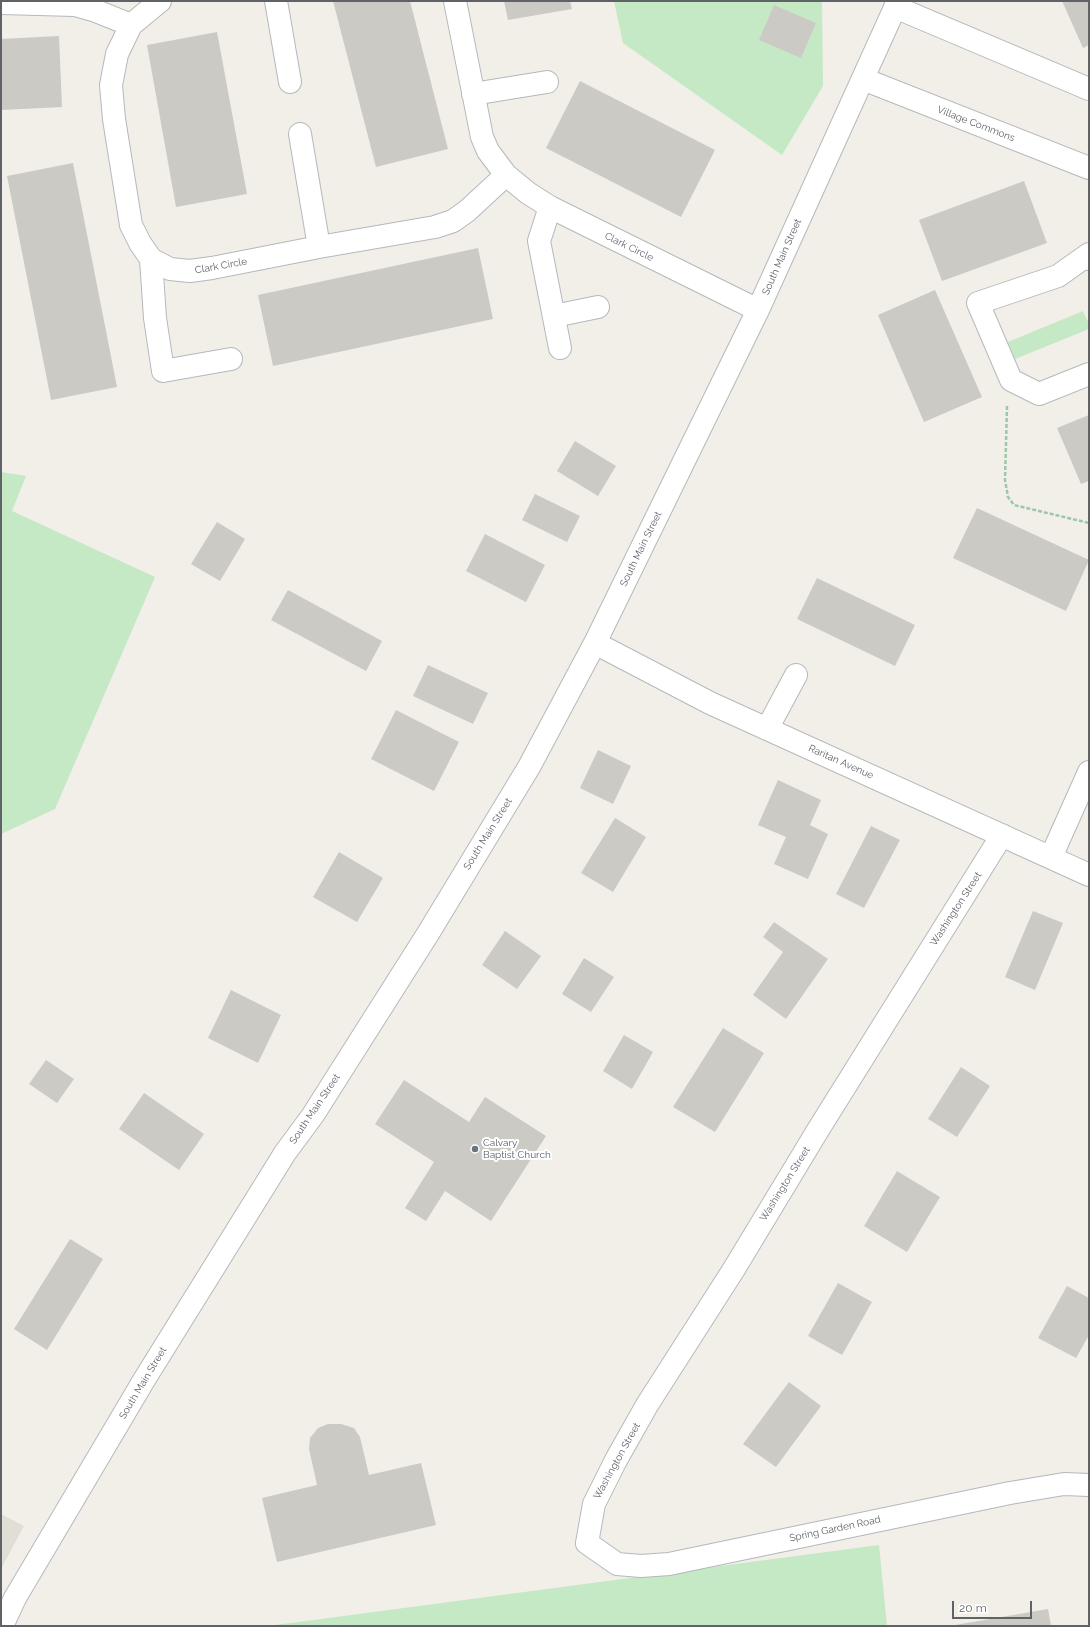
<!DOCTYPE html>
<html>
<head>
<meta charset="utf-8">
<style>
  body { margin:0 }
  #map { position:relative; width:1090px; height:1627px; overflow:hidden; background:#f1efe8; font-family:Raleway,sans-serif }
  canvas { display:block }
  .frame { position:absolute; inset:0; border:2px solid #5f6368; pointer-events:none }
  .scale { position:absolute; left:952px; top:1601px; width:80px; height:18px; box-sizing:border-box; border:2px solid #5f6368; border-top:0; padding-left:5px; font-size:12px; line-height:14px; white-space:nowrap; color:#5f6368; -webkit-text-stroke:3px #fff; paint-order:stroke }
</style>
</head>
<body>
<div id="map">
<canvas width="1090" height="1627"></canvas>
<div class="frame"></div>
<div class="scale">20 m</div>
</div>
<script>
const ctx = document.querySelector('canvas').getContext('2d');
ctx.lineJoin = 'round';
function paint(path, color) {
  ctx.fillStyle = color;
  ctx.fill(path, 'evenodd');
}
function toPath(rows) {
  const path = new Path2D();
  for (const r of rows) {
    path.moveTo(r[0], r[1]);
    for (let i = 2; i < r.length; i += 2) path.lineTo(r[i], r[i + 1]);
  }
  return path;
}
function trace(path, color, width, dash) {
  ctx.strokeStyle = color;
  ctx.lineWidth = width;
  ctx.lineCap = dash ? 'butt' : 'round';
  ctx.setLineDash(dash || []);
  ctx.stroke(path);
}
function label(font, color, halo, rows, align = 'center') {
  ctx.font = font + ' Raleway,sans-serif';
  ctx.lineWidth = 4;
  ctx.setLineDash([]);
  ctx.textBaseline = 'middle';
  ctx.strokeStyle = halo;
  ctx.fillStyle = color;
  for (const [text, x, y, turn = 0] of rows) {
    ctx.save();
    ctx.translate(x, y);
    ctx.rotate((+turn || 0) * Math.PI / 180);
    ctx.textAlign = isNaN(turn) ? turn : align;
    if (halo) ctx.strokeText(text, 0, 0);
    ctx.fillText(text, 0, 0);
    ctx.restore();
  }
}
paint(toPath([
  [1,1514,24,1526,1,1569]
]), '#e1ded6');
paint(toPath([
  [614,1,822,1,823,86,782,155,623,43],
  [1083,311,1089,324,1089,329,1015,359,1008,342],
  [1,472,26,476,12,511,155,577,55,809,1,834],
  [879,1545,887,1626,268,1626]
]), '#c5e8c5');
paint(toPath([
  [333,1,410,1,448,149,376,167],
  [504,1,570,1,572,9,508,20],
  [1062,1,1089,1,1089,45,1083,48],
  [774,5,816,23,801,58,759,40],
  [217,32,247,194,176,207,147,45],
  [59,36,62,107,1,110,1,39],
  [580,81,715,150,681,217,546,148],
  [73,163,117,387,51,400,7,176],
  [1024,181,1047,243,942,281,919,220],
  [478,248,493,319,273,366,258,295],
  [935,290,982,397,924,422,878,315],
  [1089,415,1089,481,1081,484,1057,428],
  [575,441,616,466,598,496,557,471],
  [535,494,580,516,567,542,522,520],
  [977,508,1089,560,1066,611,953,558],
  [217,522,245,539,220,581,191,564],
  [485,534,545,565,526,602,466,571],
  [817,578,915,625,895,666,797,619],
  [288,590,382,641,366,671,271,620],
  [428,665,488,693,473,724,413,696],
  [396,710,459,742,434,791,371,759],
  [598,750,631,766,613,804,580,788],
  [778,780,821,800,810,825,828,834,808,879,774,864,786,837,758,825],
  [615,818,646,837,613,892,581,873],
  [871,826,900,840,864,908,836,894],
  [339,852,383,878,357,922,313,897],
  [1033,911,1063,923,1035,990,1005,977],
  [774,922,828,959,786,1019,753,995,783,952,763,937],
  [505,931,541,956,517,989,482,965],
  [584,958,614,977,591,1012,562,994],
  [231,990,281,1015,258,1063,208,1038],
  [723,1028,764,1053,715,1132,673,1107],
  [624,1035,653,1052,632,1089,603,1071],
  [46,1060,74,1079,57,1103,29,1084],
  [961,1067,990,1086,957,1137,928,1119],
  [404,1080,469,1122,485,1097,546,1136,491,1221,445,1191,426,1221,405,1208,434,1162,375,1124],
  [144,1093,204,1134,179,1170,119,1129],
  [897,1171,940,1197,907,1252,864,1226],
  [70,1239,103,1259,47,1350,14,1329],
  [838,1283,872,1302,842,1355,808,1336],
  [1067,1286,1089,1298,1089,1335,1076,1358,1038,1338],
  [789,1382,821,1406,776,1467,743,1444],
  [328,1424,341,1424,354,1428,360,1437,369,1475,421,1463,436,1525,277,1562,262,1498,317,1485,309,1449,310,1438,318,1428],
  [1048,1609,1051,1626,955,1626,955,1625]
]), '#cccac5');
const minor = toPath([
  [160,1,131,25,117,54,111,85,114,119,131,225,140,243,151,259,170,269,190,271,212,268,319,247,435,227,453,221,467,211,506,175],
  [276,1,290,82],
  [455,1,482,137,488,151,506,175,528,193,550,207,758,310],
  [1,3,75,5,96,11,131,25],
  [895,7,1089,89],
  [863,79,1089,168],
  [473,94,547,82],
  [300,134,319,247],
  [550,207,539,241,560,348],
  [151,259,155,318,163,371,231,359],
  [1089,259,1089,254,1058,276,978,303,1011,380,1039,394,1089,374],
  [554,316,598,307],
  [595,643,710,703,1089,875],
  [767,729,796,675],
  [1002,835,818,1130,734,1269,647,1405,616,1460,594,1504,587,1543,617,1564,641,1566,669,1564,1010,1493,1064,1484,1089,1485],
  [1051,857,1089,772],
  [2,1626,15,1598,144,1380,285,1153,313,1115,429,932,529,767,595,643,758,310,898,1]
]);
trace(minor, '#b5b8bc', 24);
trace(toPath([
  [1007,406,1005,480,1008,497,1014,505,1089,523]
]), '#9cc7a9', 2.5, [4, 2]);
trace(minor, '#fff', 22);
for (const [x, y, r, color] of [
  [475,1149,4,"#6b7280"]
]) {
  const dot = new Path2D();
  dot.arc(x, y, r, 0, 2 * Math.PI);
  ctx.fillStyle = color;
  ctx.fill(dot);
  trace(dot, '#fff', 1.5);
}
label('10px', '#5f6368', '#fff', [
  ["Village Commons",976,124,21],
  ["Clark Circle",629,247,26],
  ["South Main Street",782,257,-66],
  ["Clark Circle",221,266,-10],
  ["South Main Street",641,549,-64],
  ["Raritan Avenue",841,762,24],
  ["South Main Street",488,834,-58],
  ["Washington Street",956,909,-57],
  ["South Main Street",315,1109,-56],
  ["Washington Street",785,1184,-58],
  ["South Main Street",143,1383,-59],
  ["Washington Street",617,1461,-61],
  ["Spring Garden Road",835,1529,-12]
]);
label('10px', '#5b616d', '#fff', [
  ["Calvary",483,1143],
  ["Baptist Church",483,1155]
], 'left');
</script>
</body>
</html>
